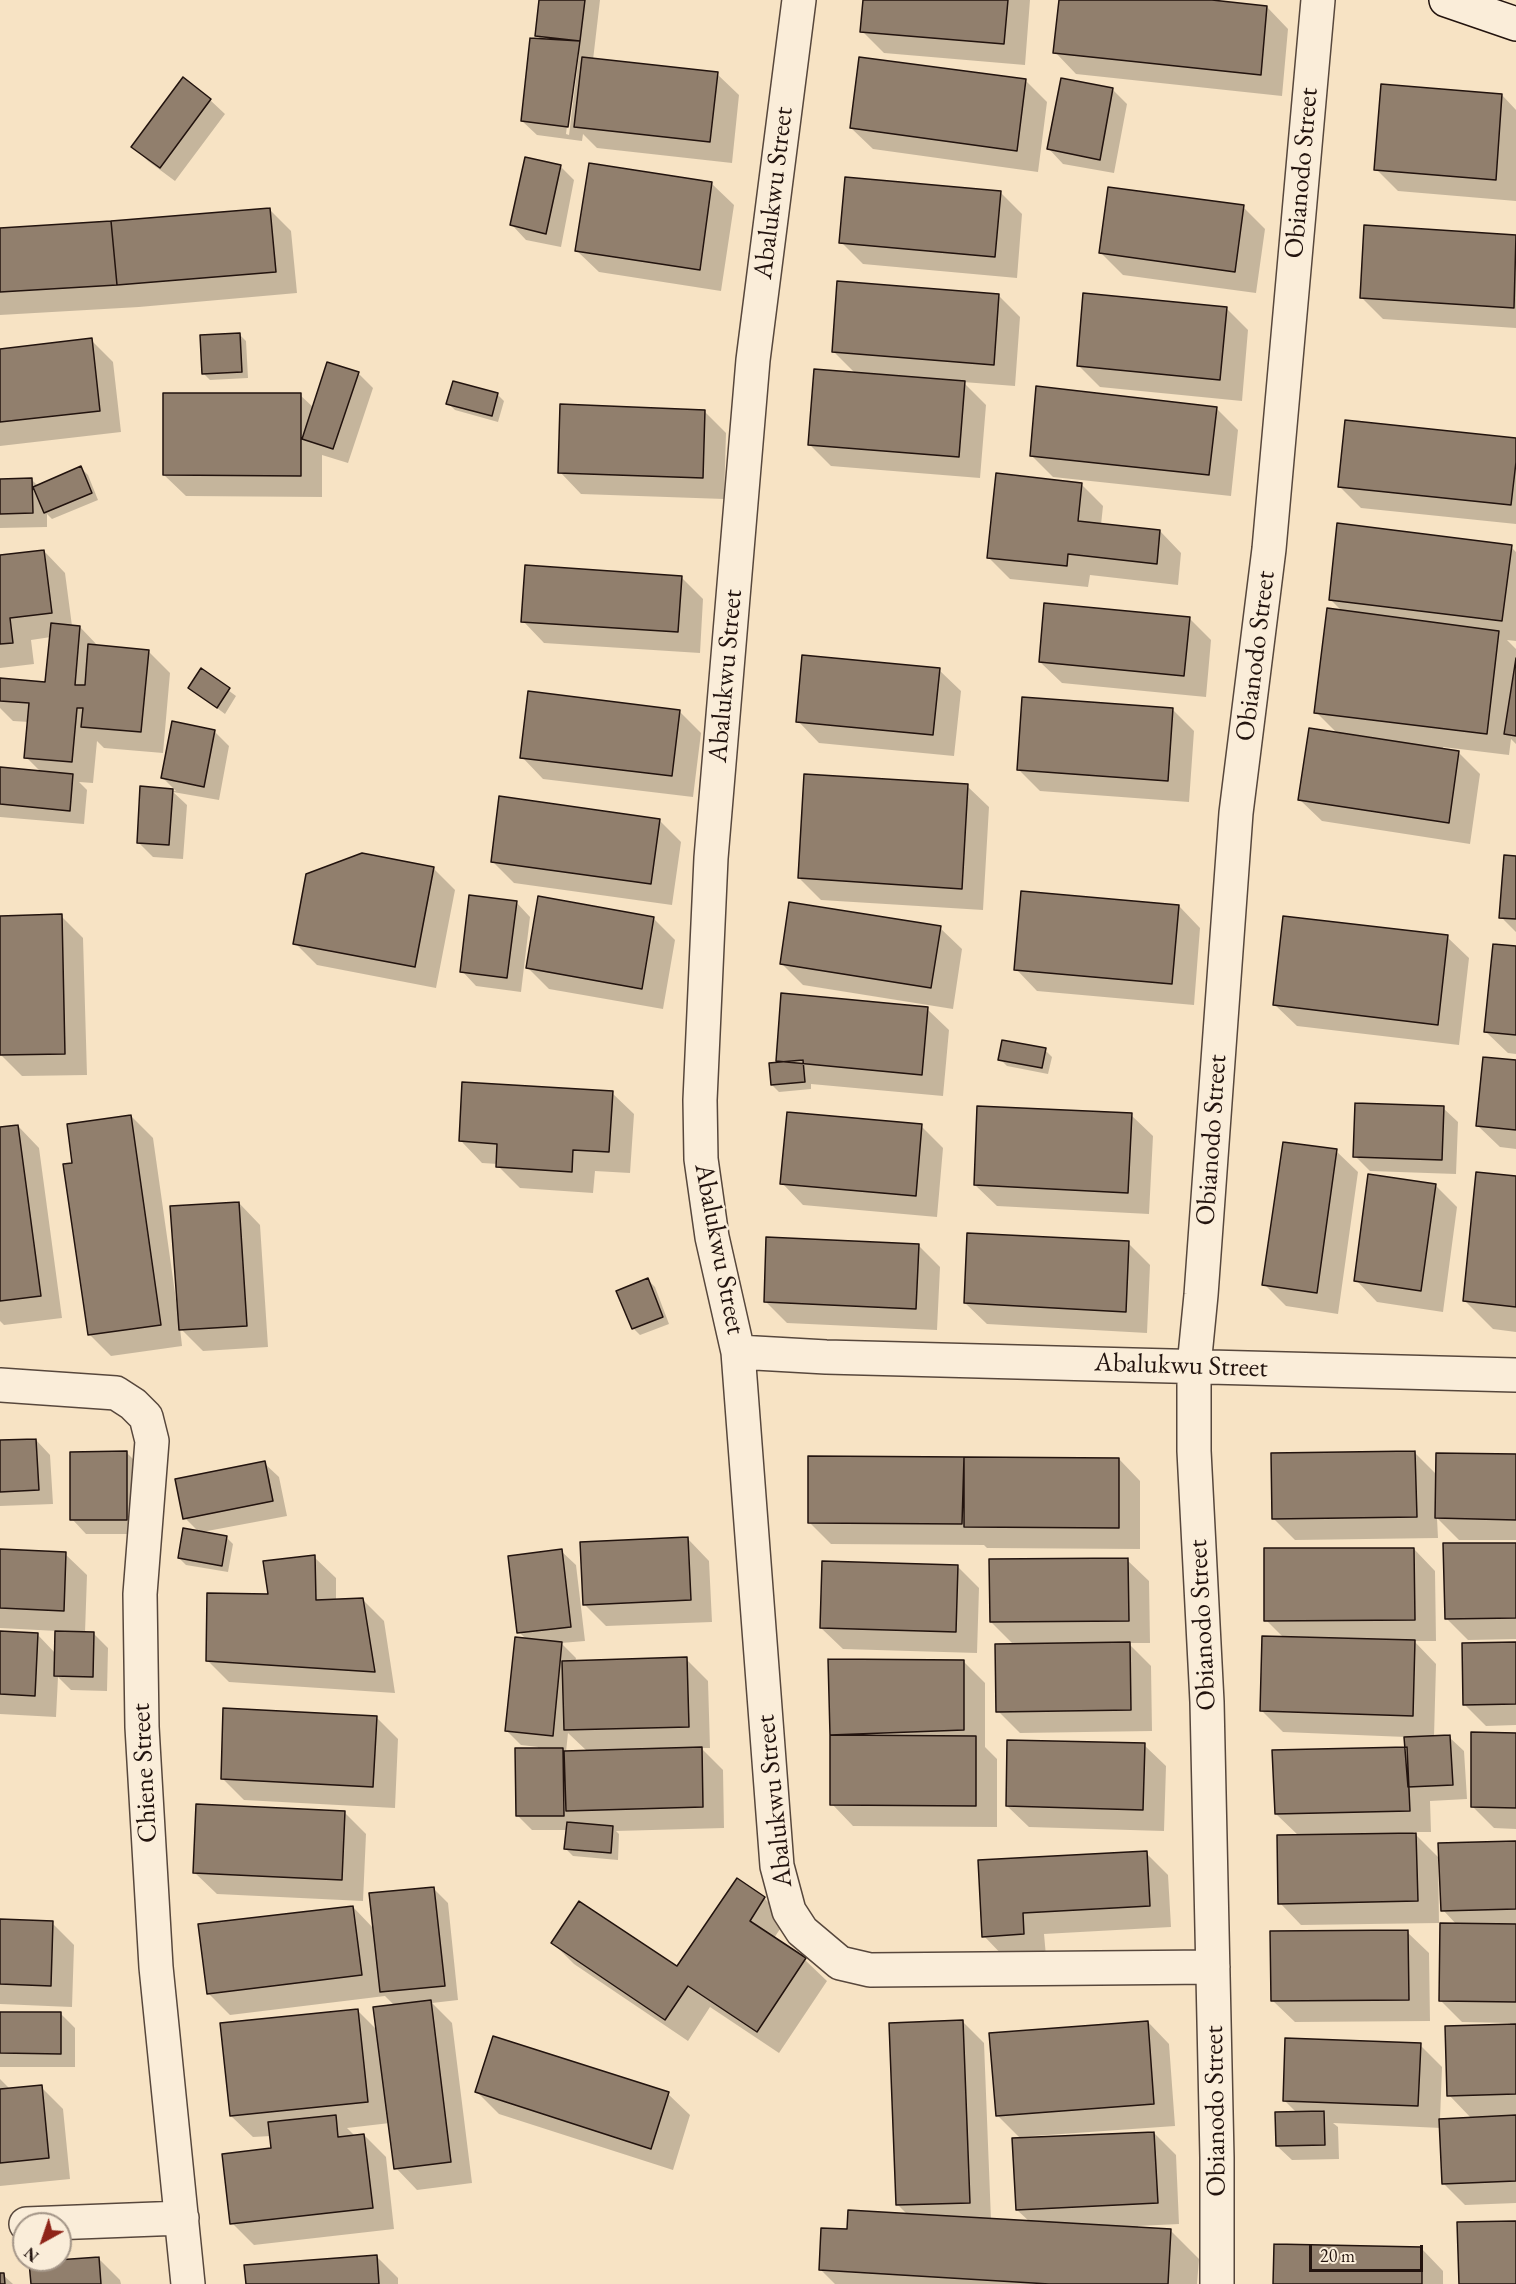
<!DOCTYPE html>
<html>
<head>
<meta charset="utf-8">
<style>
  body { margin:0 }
  #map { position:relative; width:1516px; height:2284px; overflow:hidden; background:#f7e3c4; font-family:"EB Garamond",serif }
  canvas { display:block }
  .north { position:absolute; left:12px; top:2212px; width:60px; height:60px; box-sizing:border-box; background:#faedd9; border:2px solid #a49688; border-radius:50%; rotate:220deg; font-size:16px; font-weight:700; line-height:24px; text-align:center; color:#22130e }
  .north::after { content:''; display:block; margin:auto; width:21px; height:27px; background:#8f2418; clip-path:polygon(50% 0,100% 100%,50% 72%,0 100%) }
  .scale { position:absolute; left:1309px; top:2245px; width:114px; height:27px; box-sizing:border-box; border:3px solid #22130e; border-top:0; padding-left:8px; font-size:18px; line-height:21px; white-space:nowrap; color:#22130e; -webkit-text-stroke:4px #faedd9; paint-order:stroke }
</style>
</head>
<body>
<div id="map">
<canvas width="1516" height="2284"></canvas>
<div class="north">N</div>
<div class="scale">20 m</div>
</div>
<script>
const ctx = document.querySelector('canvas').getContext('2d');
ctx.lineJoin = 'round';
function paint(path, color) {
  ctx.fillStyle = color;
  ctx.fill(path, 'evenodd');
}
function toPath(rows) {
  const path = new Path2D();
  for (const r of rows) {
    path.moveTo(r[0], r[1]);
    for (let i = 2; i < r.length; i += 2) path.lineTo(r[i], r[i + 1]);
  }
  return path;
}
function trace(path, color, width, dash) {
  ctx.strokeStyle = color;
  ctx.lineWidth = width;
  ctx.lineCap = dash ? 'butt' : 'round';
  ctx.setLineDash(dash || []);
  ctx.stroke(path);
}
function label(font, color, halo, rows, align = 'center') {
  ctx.font = font + ' "EB Garamond",serif';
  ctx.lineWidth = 5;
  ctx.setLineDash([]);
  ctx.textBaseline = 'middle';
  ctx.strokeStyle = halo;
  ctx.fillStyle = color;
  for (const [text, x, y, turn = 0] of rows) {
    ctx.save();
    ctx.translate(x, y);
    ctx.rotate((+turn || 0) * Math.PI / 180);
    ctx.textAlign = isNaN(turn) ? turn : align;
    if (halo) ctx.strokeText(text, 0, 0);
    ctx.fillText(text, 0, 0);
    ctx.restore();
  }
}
paint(toPath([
  [541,0,600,0,593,60,717,74,739,95,732,163,597,148,583,134,582,141,537,135,522,121,542,41,537,35],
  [576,54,579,54,569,135,566,134],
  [865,0,1030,0,1025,65,884,53,862,31],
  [1060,0,1197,0,1267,7,1288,29,1282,96,1076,74,1055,52],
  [1025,80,1047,102,1038,172,873,149,851,128],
  [1112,89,1127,104,1114,173,1063,164,1049,149],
  [1502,95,1516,110,1516,201,1398,191,1376,169],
  [210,100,225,114,175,181,148,161,133,147],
  [590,165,712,184,734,205,721,291,599,272,577,251],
  [560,166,574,180,561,247,526,240,512,225],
  [1001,193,1022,214,1017,278,863,264,841,242],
  [1243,207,1265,229,1256,293,1123,275,1101,253],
  [269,209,291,231,297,293,139,307,0,315,0,229],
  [1365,227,1516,236,1516,328,1383,319,1361,297],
  [999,296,1020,317,1015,386,963,382,986,405,980,478,831,466,809,444,856,374,833,351],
  [1226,308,1248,330,1242,401,1100,387,1078,365],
  [240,335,246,341,248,378,210,380,203,373],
  [91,340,113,362,121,432,0,446,0,350],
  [358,373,373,388,348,463,322,455,322,497,186,496,164,475,300,395,314,408],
  [497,394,504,401,498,422,455,410,448,403],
  [1216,408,1238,430,1231,496,1053,477,1031,455],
  [704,411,726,433,724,499,581,494,560,472],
  [1516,440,1516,524,1361,508,1339,486],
  [81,468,88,475,98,500,52,519,47,514,47,527,0,528,0,480,31,479,38,486],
  [1081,484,1103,506,1101,525,1160,531,1181,553,1178,585,1090,575,1088,587,1010,579,988,557],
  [1511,547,1516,552,1516,641,1507,640,1516,649,1516,744,1511,739,1509,755,1443,747,1443,750,1458,752,1480,774,1470,844,1322,821,1300,800,1338,734,1316,712,1343,612,1330,599],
  [44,551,65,573,72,626,80,627,99,647,148,651,170,673,163,753,104,748,97,741,93,783,79,782,87,790,84,824,0,817,0,769,41,772,26,757,29,722,13,721,0,708,0,679,47,684,51,637,31,640,34,664,0,668,0,557],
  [681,577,703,599,700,653,544,643,523,621],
  [1189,618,1211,640,1206,697,1062,683,1040,662],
  [201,670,236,696,225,714,190,688],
  [939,670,961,691,954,756,819,743,798,721],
  [1172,709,1194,731,1189,802,1040,791,1018,769],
  [679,711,701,733,693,797,543,779,522,757],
  [214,731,229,746,219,800,173,792,187,805,183,859,153,857,138,842,142,788,176,791,163,778],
  [967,786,989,807,983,910,821,900,799,878],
  [659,820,681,842,672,905,514,883,492,861],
  [1516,858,1516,932,1501,917],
  [433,868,455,890,436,988,317,965,295,943],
  [516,902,530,917,521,992,476,986,462,971],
  [1179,906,1200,928,1194,1005,1037,991,1016,969],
  [61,916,83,938,87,1075,22,1076,0,1054,0,918],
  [653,918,675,940,663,1009,549,989,527,967],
  [940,928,962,949,953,1009,803,985,781,963],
  [1447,937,1469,958,1459,1045,1297,1026,1275,1005],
  [1516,948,1516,1054,1508,1053,1486,1032],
  [927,1009,949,1030,943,1096,811,1084,811,1089,779,1092,772,1085,781,1065,777,1061],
  [1045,1050,1052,1057,1048,1074,1007,1066,1000,1059],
  [1516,1062,1516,1149,1500,1147,1478,1126],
  [612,1093,634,1114,630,1173,595,1171,593,1193,520,1188,498,1166,498,1164,482,1163,461,1141],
  [1443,1108,1458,1122,1456,1174,1370,1171,1355,1156],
  [1131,1115,1153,1136,1149,1214,997,1206,975,1185],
  [131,1116,153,1138,177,1307,179,1306,239,1203,260,1225,268,1347,203,1351,180,1328,182,1346,111,1356,89,1334,74,1164],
  [18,1126,39,1148,62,1318,4,1325,0,1321,0,1128],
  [921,1126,943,1148,937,1217,803,1205,782,1183],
  [1336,1151,1358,1172,1338,1314,1286,1306,1264,1284],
  [1516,1178,1516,1332,1493,1329,1464,1300],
  [1435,1185,1457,1207,1443,1312,1377,1302,1356,1280],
  [1128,1243,1150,1265,1147,1333,987,1324,965,1303],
  [918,1245,940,1267,937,1330,787,1323,765,1301],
  [648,1280,655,1287,669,1324,640,1335,633,1328],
  [36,1440,50,1455,53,1504,0,1506,0,1442],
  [127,1453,141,1467,141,1534,86,1534,72,1519],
  [1415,1453,1437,1475,1516,1456,1516,1540,1459,1540,1437,1518,1438,1538,1295,1540,1273,1518],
  [809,1458,1119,1459,1140,1481,1140,1549,987,1548,984,1545,831,1544,809,1522],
  [264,1463,279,1477,287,1516,202,1532,226,1537,233,1544,228,1572,186,1565,179,1558,199,1532,185,1518],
  [688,1539,709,1561,712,1622,606,1626,585,1605],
  [1516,1544,1516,1639,1468,1640,1446,1618],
  [1414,1549,1435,1571,1436,1641,1414,1641,1436,1664,1434,1737,1449,1737,1464,1751,1467,1799,1430,1801,1431,1832,1413,1832,1438,1857,1439,1923,1301,1925,1280,1903,1299,1836,1276,1814,1407,1748,1406,1737,1283,1732,1261,1710,1284,1638,1266,1620],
  [0,1551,65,1554,87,1575,85,1633,93,1633,108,1648,107,1691,71,1690,58,1677,56,1717,0,1714,0,1632,37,1634,56,1654,57,1631,0,1628],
  [561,1551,576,1565,585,1641,561,1643,576,1658,575,1662,686,1659,708,1681,710,1748,701,1748,723,1770,724,1828,616,1831,619,1834,618,1860,573,1856,566,1849,568,1830,532,1830,517,1815,538,1747,521,1745,507,1731,527,1640,519,1632],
  [568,1733,587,1751,566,1752],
  [314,1557,336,1578,336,1600,363,1600,384,1621,395,1693,229,1682,207,1660,269,1595],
  [1127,1560,1149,1581,1150,1643,1128,1643,1151,1666,1152,1731,1020,1733,998,1711,1015,1646,991,1622],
  [957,1566,979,1588,977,1653,843,1649,821,1628],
  [1516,1643,1516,1725,1486,1726,1464,1704],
  [829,1660,963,1661,985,1683,985,1747,997,1759,997,1827,853,1826,832,1804],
  [376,1717,398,1739,395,1808,244,1800,222,1778],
  [1516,1735,1516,1829,1494,1828,1472,1806],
  [1144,1745,1166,1766,1164,1831,1029,1827,1007,1806],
  [344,1812,366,1834,363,1901,217,1894,195,1873],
  [1516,1843,1516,2203,1465,2205,1444,2184,1441,2128,1333,2123,1338,2127,1339,2159,1292,2160,1277,2146,1297,2113,1284,2100,1420,2045,1442,2067,1440,2120,1472,2119,1449,2095,1510,2025,1510,2023,1462,2022,1440,2000,1457,1925,1443,1910],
  [1146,1853,1168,1875,1171,1927,1044,1934,1046,1956,1005,1958,984,1936,979,1862],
  [737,1880,764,1898,786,1920,774,1938,805,1960,827,1981,779,2053,710,2007,688,2041,574,1964,553,1943,678,1969],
  [433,1888,448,1903,458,2000,432,2003,452,2023,472,2183,417,2190,396,2168,390,2123,347,2128,355,2136,364,2135,386,2157,394,2229,254,2245,232,2223,273,2150,271,2136,253,2137,231,2116,357,2010,378,2031,395,2006,385,1996,230,2015,208,1993,353,1907,374,1929],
  [0,1920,52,1923,74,1945,72,2007,0,2004],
  [1407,1932,1429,1953,1430,2021,1295,2022,1273,2001],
  [0,2013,60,2013,75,2028,75,2067,0,2067],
  [963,2022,984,2043,991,2220,1030,2222,1017,2210,1154,2133,1176,2155,1179,2224,1138,2226,1138,2229,1170,2230,1199,2259,1197,2284,835,2284,821,2270,848,2231,908,2215,898,2205],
  [1148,2022,1169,2044,1175,2126,1019,2137,997,2115],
  [0,2079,11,2090,41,2087,63,2109,70,2179,0,2186],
  [477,2092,668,2094,690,2115,673,2170,499,2114],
  [1422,2249,1443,2271,1443,2284,1275,2284],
  [376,2256,398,2278,398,2284,247,2284],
  [99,2259,120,2280,121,2284,32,2284],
  [0,2275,3,2275,13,2284,0,2284]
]), '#0003');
const building = toPath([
  [539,0,585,0,580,41,535,36,539,0],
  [863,0,1008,0,1004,44,860,32,863,0],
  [1059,0,1212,0,1267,6,1261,75,1053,53,1059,0],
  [530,38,580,41,568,127,521,121,530,38],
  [582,57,718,72,710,142,574,127,582,57],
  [859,57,1026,79,1017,151,850,128,859,57],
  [183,77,211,99,160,168,131,147,183,77],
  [1061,78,1113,88,1100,160,1047,149,1061,78],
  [1381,84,1502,94,1496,180,1374,170,1381,84],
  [525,157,561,165,546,234,510,225,525,157],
  [589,163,712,182,700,270,575,251,589,163],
  [845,177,1001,191,995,257,839,243,845,177],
  [1108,187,1244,205,1235,272,1099,253,1108,187],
  [270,208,276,272,117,285,111,221,270,208],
  [111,221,117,285,0,292,0,228,111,221],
  [1364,225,1516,235,1514,308,1360,298,1364,225],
  [837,281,999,294,994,365,832,352,837,281],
  [1083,293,1227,307,1220,380,1077,366,1083,293],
  [240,333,242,372,202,374,200,335,240,333],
  [92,338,100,411,0,422,0,349,92,338],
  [327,362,359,372,333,449,302,439,327,362],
  [814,369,965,381,959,457,808,445,814,369],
  [453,381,498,393,492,416,446,404,453,381],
  [1036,386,1217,407,1209,475,1030,456,1036,386],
  [163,393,301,393,301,476,163,475,163,393],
  [560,404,705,410,703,478,558,473,560,404],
  [1345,420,1516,438,1516,462,1511,505,1338,487,1345,420],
  [81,466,92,493,44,513,33,487,81,466],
  [996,473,1082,483,1078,521,1160,530,1157,564,1068,554,1067,566,987,558,996,473],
  [32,478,33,513,0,514,0,479,32,478],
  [1337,523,1512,545,1502,621,1329,600,1337,523],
  [44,550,52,613,10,618,13,643,0,644,0,555,44,550],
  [525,565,682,576,678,632,521,622,525,565],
  [1044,603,1190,617,1184,676,1039,662,1044,603],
  [1327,608,1499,631,1487,734,1314,713,1327,608],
  [51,623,80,626,75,685,85,685,88,644,149,650,141,732,81,727,83,708,77,708,72,762,24,758,29,703,0,701,0,678,45,682,51,623],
  [802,655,940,668,933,735,796,722,802,655],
  [1516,658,1516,736,1504,734,1516,658],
  [201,668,230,688,217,708,188,688,201,668],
  [528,691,680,710,672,776,520,758,528,691],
  [1022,697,1173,708,1168,781,1017,770,1022,697],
  [172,721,215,730,204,787,161,778,172,721],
  [1309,728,1459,751,1449,823,1298,800,1309,728],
  [0,767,73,774,70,811,0,804,0,767],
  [804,774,968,784,962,889,798,878,804,774],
  [140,786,173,789,169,845,137,843,140,786],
  [499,796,660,819,651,884,491,862,499,796],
  [362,853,434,867,415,967,293,944,306,874,362,853],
  [1504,855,1516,856,1516,919,1499,918,1504,855],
  [1021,891,1179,905,1172,984,1014,970,1021,891],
  [469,895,517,901,507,978,460,972,469,895],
  [538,896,654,917,642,989,526,968,538,896],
  [789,902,941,926,931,988,780,964,789,902],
  [62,914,65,1054,0,1055,0,916,62,914],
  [1283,916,1448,935,1438,1025,1273,1005,1283,916],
  [1493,944,1516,946,1516,1035,1484,1032,1493,944],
  [781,993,928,1007,922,1075,776,1061,781,993],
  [1002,1040,1046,1048,1042,1068,998,1060,1002,1040],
  [1483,1057,1516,1060,1516,1130,1476,1126,1483,1057],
  [803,1060,805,1082,771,1085,769,1063,803,1060],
  [462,1082,613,1091,609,1152,573,1150,572,1172,496,1167,497,1144,459,1141,462,1082],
  [1355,1103,1444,1106,1442,1160,1353,1157,1355,1103],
  [977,1106,1132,1113,1128,1193,974,1185,977,1106],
  [787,1112,922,1124,916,1196,780,1184,787,1112],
  [131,1115,161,1325,88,1335,63,1164,72,1163,67,1124,131,1115],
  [18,1125,41,1296,0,1301,0,1127,18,1125],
  [1283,1142,1337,1149,1317,1293,1262,1285,1283,1142],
  [1476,1172,1516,1176,1516,1307,1463,1301,1476,1172],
  [1368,1174,1436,1184,1421,1291,1354,1281,1368,1174],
  [239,1202,247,1326,179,1330,170,1206,239,1202],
  [967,1233,1129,1241,1126,1312,964,1303,967,1233],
  [766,1237,919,1244,916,1309,764,1302,766,1237],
  [648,1278,663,1317,632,1329,616,1291,648,1278],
  [36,1439,39,1490,0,1492,0,1440,36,1439],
  [127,1451,127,1520,70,1520,70,1452,127,1451],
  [1415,1451,1417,1517,1272,1519,1271,1453,1415,1451],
  [1436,1453,1516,1454,1516,1520,1435,1518,1436,1453],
  [808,1456,964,1457,962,1524,808,1523,808,1456],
  [964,1457,1119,1458,1119,1528,964,1527,964,1457],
  [265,1461,273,1501,183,1519,175,1479,265,1461],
  [183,1528,227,1536,222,1566,178,1558,183,1528],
  [688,1537,691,1600,583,1605,580,1542,688,1537],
  [1443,1543,1516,1543,1516,1618,1445,1619,1443,1543],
  [1264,1548,1414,1548,1415,1620,1264,1621,1264,1548],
  [0,1549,66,1552,64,1611,0,1608,0,1549],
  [562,1549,571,1627,517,1633,508,1556,562,1549],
  [315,1555,316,1600,363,1598,375,1672,206,1661,207,1593,268,1594,263,1561,315,1555],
  [1128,1558,1129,1621,990,1622,989,1559,1128,1558],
  [822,1561,958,1565,956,1632,820,1628,822,1561],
  [0,1631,38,1633,35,1696,0,1694,0,1631],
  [55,1631,94,1632,93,1677,54,1676,55,1631],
  [1262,1636,1415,1640,1413,1716,1260,1711,1262,1636],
  [515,1637,562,1642,553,1736,505,1731,515,1637],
  [1130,1642,1131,1710,996,1712,995,1644,1130,1642],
  [1516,1642,1516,1704,1463,1705,1462,1643,1516,1642],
  [687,1657,689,1727,564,1730,562,1661,687,1657],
  [828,1659,964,1660,964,1730,830,1735,828,1659],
  [223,1708,377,1716,373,1787,221,1779,223,1708],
  [1471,1732,1516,1733,1516,1808,1471,1807,1471,1732],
  [830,1735,976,1736,976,1806,830,1805,830,1735],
  [1450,1735,1453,1785,1408,1787,1404,1737,1450,1735],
  [1007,1740,1145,1743,1143,1810,1006,1806,1007,1740],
  [702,1747,703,1807,566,1811,564,1751,702,1747],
  [1407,1747,1410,1811,1275,1814,1272,1750,1407,1747],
  [515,1748,563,1748,564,1816,516,1816,515,1748],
  [196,1804,345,1811,342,1880,193,1873,196,1804],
  [567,1822,613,1826,611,1853,564,1849,567,1822],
  [1416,1833,1418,1901,1278,1904,1277,1835,1416,1833],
  [1516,1841,1516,1909,1441,1911,1438,1843,1516,1841],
  [1147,1851,1150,1906,1023,1913,1024,1934,982,1937,978,1860,1147,1851],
  [737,1878,765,1897,750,1921,806,1958,757,2032,688,1986,665,2020,551,1943,579,1901,677,1966,737,1878],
  [434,1887,445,1986,380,1992,369,1893,434,1887],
  [353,1906,362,1975,207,1994,198,1924,353,1906],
  [0,1919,53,1921,51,1986,0,1984,0,1919],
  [1440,1923,1516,1924,1516,2002,1439,2001,1440,1923],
  [1408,1930,1409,2000,1271,2001,1270,1931,1408,1930],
  [431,2000,451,2162,394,2169,373,2007,431,2000],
  [358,2009,368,2102,230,2116,220,2023,358,2009],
  [0,2012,61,2012,61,2054,0,2053,0,2012],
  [963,2020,970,2203,896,2205,889,2023,963,2020],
  [1148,2021,1154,2104,996,2116,989,2033,1148,2021],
  [1516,2024,1516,2094,1447,2096,1445,2026,1516,2024],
  [493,2036,669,2092,651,2149,475,2092,493,2036],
  [1285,2038,1421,2043,1418,2106,1283,2101,1285,2038],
  [42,2085,49,2158,0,2163,0,2089,42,2085],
  [1324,2111,1325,2145,1276,2146,1275,2112,1324,2111],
  [336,2115,338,2137,364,2134,373,2208,230,2224,222,2154,271,2148,268,2122,336,2115],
  [1516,2115,1516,2181,1442,2184,1439,2119,1516,2115],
  [1154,2132,1158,2203,1016,2210,1012,2138,1154,2132],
  [848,2210,1171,2229,1168,2284,1049,2284,819,2270,821,2228,847,2229,848,2210],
  [1516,2221,1516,2284,1459,2284,1457,2222,1516,2221],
  [1274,2244,1422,2247,1422,2284,1273,2284,1274,2244],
  [377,2255,379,2284,246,2284,244,2265,377,2255],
  [99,2257,101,2284,31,2284,29,2262,99,2257],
  [0,2273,4,2273,5,2284,0,2284,0,2273]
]);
paint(building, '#917f6d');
trace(building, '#22130e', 1.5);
const street = toPath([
  [799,0,753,360,711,858,700,1100,701,1159,712,1237,738,1352,826,1357,1516,1375],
  [738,1352,777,1866,789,1911,802,1931,840,1963,870,1970,1213,1967],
  [0,1385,116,1393,133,1404,146,1417,152,1441,140,1594,142,1727,156,1967,188,2284],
  [26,2224,182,2218],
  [1217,2284,1217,2157,1207,1702,1194,1451,1194,1366,1201,1295,1236,813,1269,549,1318,0]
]);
const secondary = toPath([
  [1446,0,1516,24]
]);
trace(street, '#57473c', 36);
trace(secondary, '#22130e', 36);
trace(street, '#faedd9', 33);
trace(secondary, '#faedd9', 33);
label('27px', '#22130e', '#faedd9', [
  ["Obianodo Street",1302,173,-85],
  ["Abalukwu Street",774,193,-83],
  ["Obianodo Street",1256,656,-83],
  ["Abalukwu Street",726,676,-85],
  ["Obianodo Street",1212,1140,-86],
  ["Abalukwu Street",719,1249,79],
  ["Abalukwu Street",1181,1366,2],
  ["Obianodo Street",1203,1625,-93],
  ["Chiene Street",145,1773,-93],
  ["Abalukwu Street",775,1801,-96],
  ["Obianodo Street",1216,2111,-91]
]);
</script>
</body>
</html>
